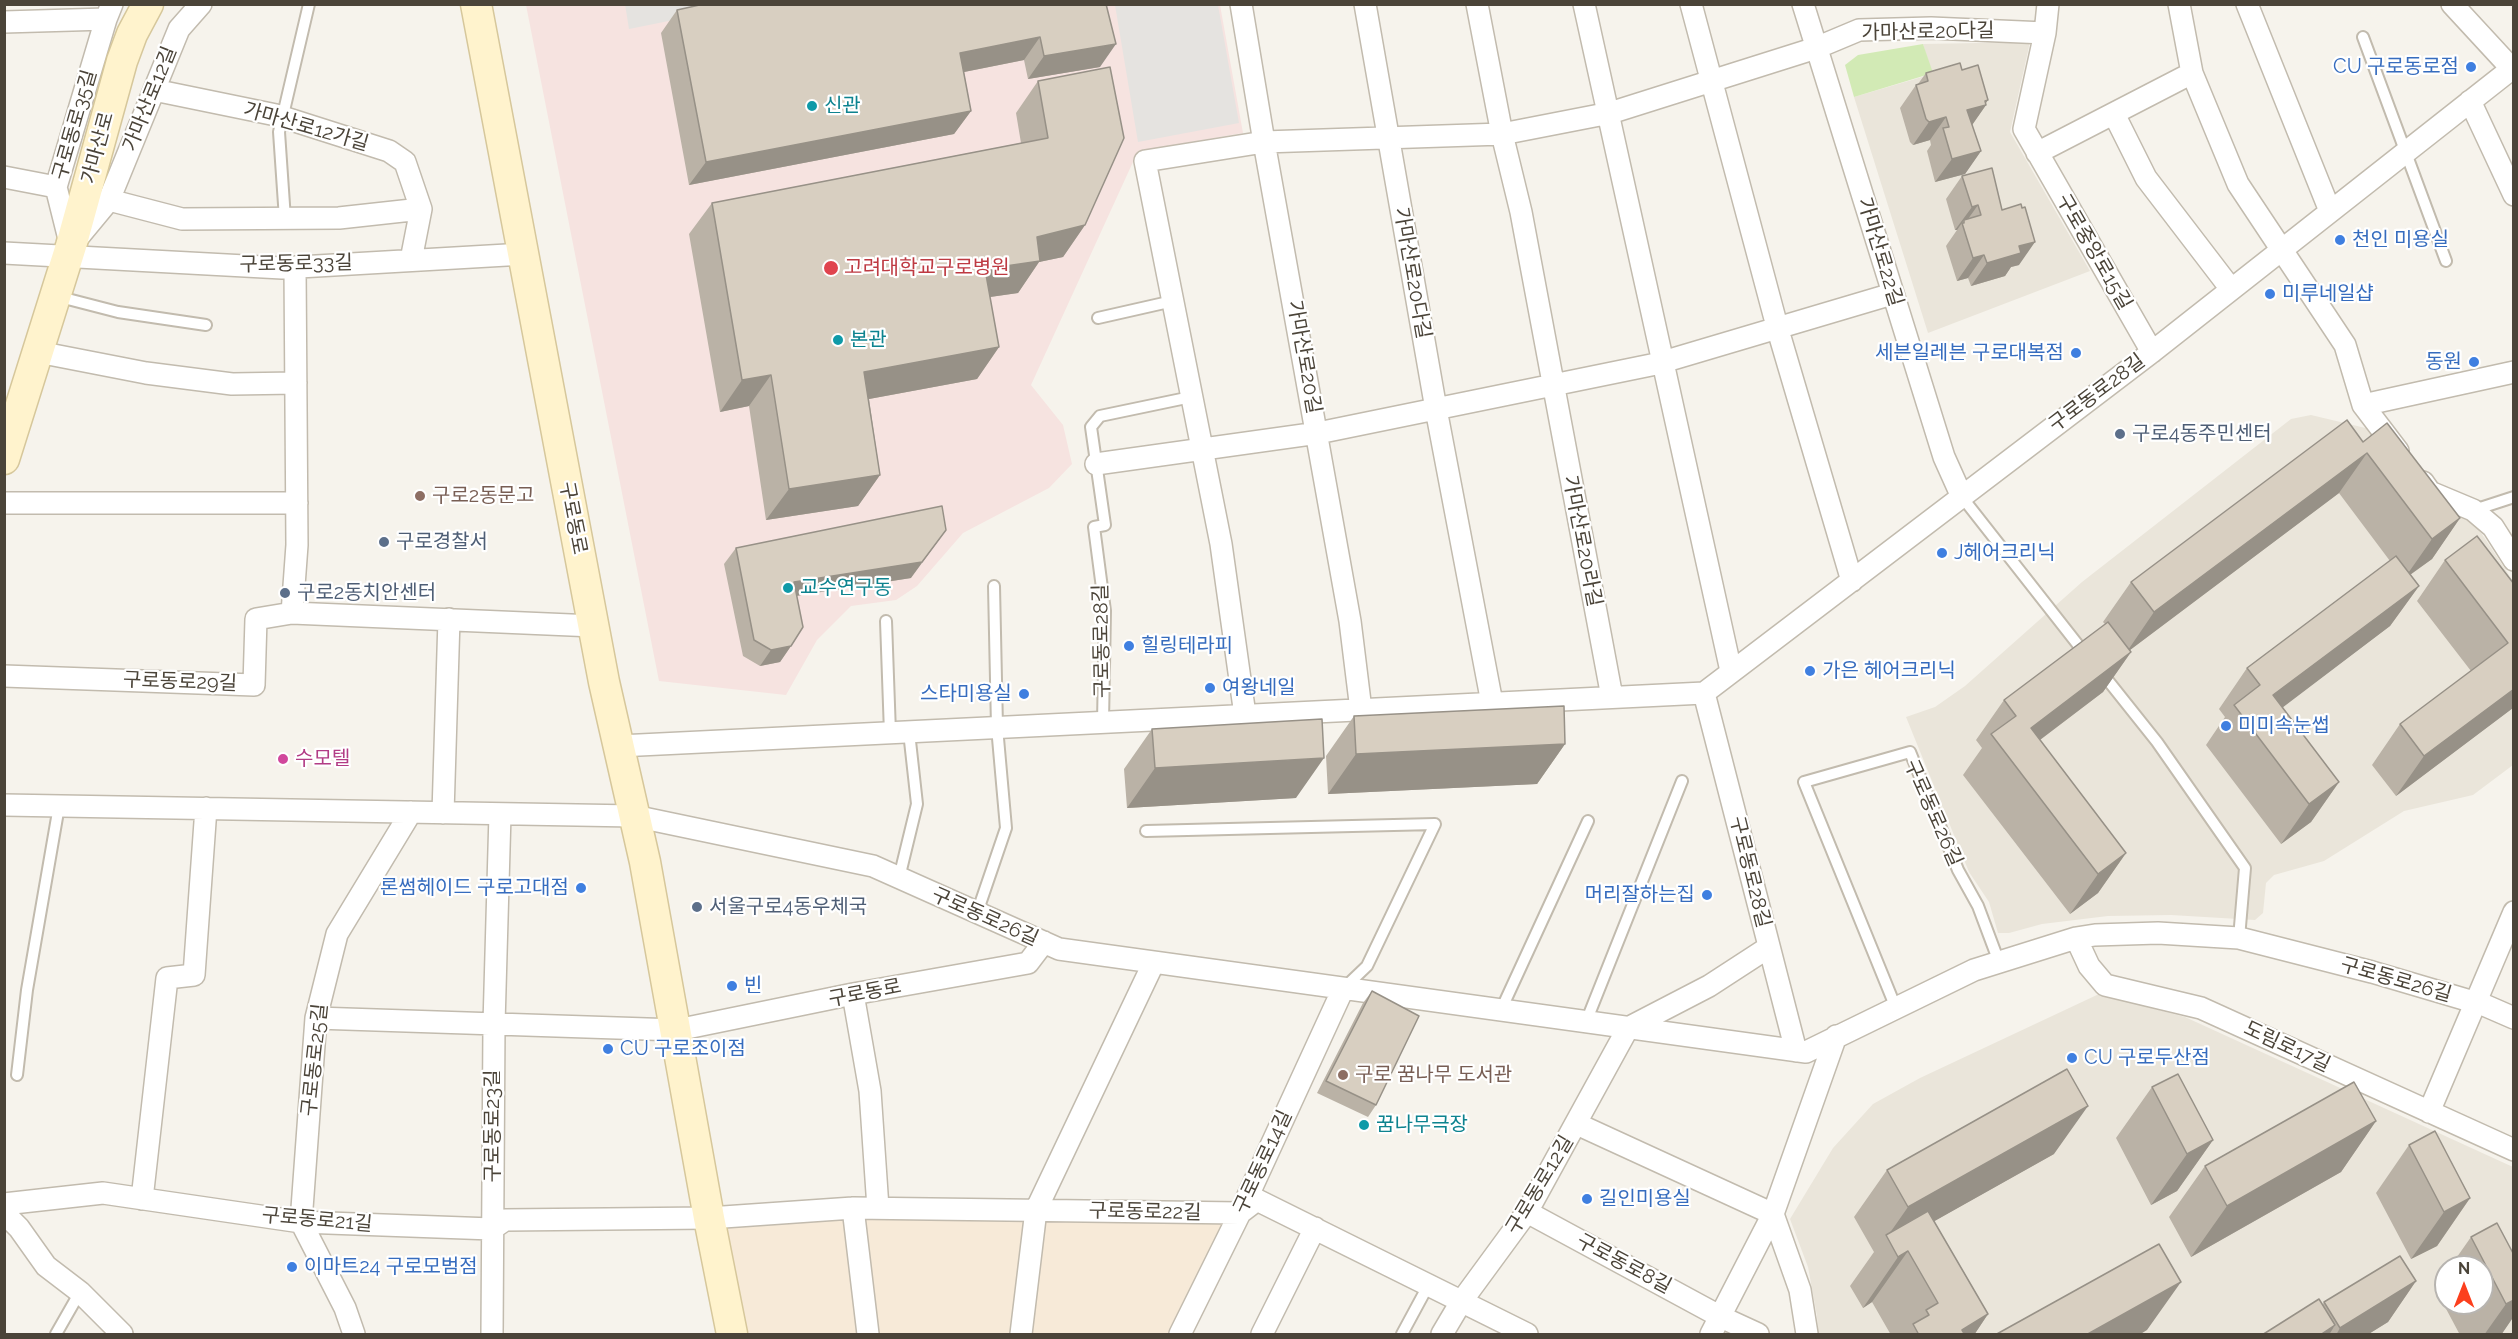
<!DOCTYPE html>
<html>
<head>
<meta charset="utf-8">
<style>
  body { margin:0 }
  #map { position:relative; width:2518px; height:1339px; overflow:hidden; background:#f6f3ec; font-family:Raleway,sans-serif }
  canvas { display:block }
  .frame { position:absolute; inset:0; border:6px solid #4b4439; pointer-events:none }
  .north { position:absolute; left:2434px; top:1255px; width:60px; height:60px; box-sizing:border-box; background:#fff; border:2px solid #b7b4b0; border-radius:50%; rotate:0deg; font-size:16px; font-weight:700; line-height:24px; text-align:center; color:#4b4439 }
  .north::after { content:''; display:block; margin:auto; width:21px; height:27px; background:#fc3f1d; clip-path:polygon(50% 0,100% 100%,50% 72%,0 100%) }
</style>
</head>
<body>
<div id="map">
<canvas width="2518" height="1339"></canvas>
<div class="frame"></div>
<div class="north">N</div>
</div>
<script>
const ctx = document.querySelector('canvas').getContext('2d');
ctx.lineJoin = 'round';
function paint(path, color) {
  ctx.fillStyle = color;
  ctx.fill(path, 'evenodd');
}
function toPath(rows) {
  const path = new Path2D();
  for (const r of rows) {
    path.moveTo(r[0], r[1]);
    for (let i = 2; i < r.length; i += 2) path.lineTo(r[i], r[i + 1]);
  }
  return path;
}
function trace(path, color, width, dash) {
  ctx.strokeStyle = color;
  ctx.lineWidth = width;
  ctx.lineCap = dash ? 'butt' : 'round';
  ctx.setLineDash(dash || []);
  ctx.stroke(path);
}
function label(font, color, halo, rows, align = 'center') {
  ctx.font = font + ' Raleway,"Noto Sans KR",sans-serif';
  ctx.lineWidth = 4.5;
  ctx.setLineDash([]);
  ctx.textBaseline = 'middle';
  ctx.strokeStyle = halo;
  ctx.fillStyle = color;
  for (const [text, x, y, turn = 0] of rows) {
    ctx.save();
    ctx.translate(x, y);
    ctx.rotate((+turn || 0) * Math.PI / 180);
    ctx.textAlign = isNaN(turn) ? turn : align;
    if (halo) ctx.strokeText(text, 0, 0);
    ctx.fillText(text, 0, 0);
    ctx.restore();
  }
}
paint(toPath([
  [2030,42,2010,132,2090,271,1928,333,1854,97,1932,74,1923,44],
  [2311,415,2378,431,2466,510,2513,581,2513,765,2473,795,2404,811,2324,861,2274,875,2266,883,2263,913,2255,920,2171,915,2108,916,2042,924,2009,933,1998,933,1989,902,1969,872,1906,717,1935,707,1965,686,2082,582,2291,419],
  [2099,994,2185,1017,2513,1167,2513,1334,1818,1334,1817,1316,1808,1267,1790,1219,1833,1148,1873,1104,1920,1078],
  [2446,1267,2482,1267,2482,1303,2446,1303]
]), '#eae5da');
paint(toPath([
  [878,1208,1240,1213,1180,1334,737,1334,717,1229]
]), '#f7ead8');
paint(toPath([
  [526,5,1220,5,1243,133,1138,151,1031,385,1063,425,1072,464,1049,488,963,533,917,586,896,600,851,606,817,640,786,695,659,681]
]), '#f6e3e0');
paint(toPath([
  [1923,44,1933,73,1854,97,1845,65,1858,55]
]), '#d2eab5');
paint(toPath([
  [625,4,748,5,629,29],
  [1115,5,1218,5,1239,123,1138,142]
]), '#e5e3e0');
const lane = toPath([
  [2363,37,2446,261],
  [285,219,279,132,309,4],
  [56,296,118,312,206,325],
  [1098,318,1173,301],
  [1962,497,2086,655],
  [2474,510,2514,497],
  [886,621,890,733],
  [2102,673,2157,742,2245,868,2239,938],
  [1103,722,1105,611,1094,527,1105,525,1091,427,1100,416,1191,397],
  [1146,831,1435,824,1367,966,1344,988],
  [899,878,917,804,909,732],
  [977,913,1006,828,997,727,994,586],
  [1896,1008,1804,782,1910,752,1958,870,1978,906,1999,962],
  [1501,1010,1588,821],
  [1586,1022,1682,781],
  [17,1075,27,990,59,806],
  [56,1334,80,1292],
  [1402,1334,1429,1284]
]);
const street = toPath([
  [1241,4,1264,142,1350,621,1361,710],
  [1365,4,1436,409,1492,703],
  [1477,4,1502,134,1521,212,1612,697],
  [1584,4,1731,671],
  [1691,4,1778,330,1852,581],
  [1803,4,1944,457,1962,497],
  [2048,4,2045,33,2024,129,2152,352],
  [2179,4,2192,73,2238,184,2345,345,2363,405,2398,451],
  [2247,4,2330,211],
  [2452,4,2512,69],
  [4,22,106,19],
  [154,90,276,115,389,151,405,162,421,209,411,260],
  [2470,101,2514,195],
  [2114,114,2146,178,2231,289],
  [2037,153,2192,73],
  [4,177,56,187],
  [109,200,182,219,339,218,421,209],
  [75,241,109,200,179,29,201,4],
  [70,243,56,187,106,19,112,4],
  [4,253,282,268,524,254],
  [38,352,146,373,232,384,296,383],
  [2363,405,2514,372],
  [1096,464,1318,433,1656,364,1892,294],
  [2423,482,2430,492,2473,510,2493,527,2514,560],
  [4,503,297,503],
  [292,613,297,545,295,267],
  [4,676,254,685,256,619,292,613,594,626],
  [1704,693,1796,1051],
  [1245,715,1221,544,1145,161,1264,142,1502,134,1610,113,1816,48,1859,30,1931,28,2045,33],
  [619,746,1704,693,2152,352,2514,67],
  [4,805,634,816,873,866,1059,949,1806,1052,1974,970,2076,938,2095,935,2158,933,2239,938,2372,972,2484,1005,2514,1018],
  [443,813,449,619],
  [2076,938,2089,966,2105,985,2201,1008,2514,1150],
  [853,994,870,1091,878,1208],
  [316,1018,677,1030,853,994,1028,963,1044,942],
  [2429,1112,2514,912],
  [1577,1124,1773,1214,1800,1290,1807,1334],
  [142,1199,167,978,194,975,206,808],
  [4,1204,103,1193,301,1222,492,1229,505,1220,709,1218,853,1208,1240,1213,1257,1200,1527,1334],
  [853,1208,868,1334],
  [1527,1212,1721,1317,1758,1334],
  [4,1213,19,1228,46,1266,80,1292,122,1334],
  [354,1334,345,1308,301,1222,316,1018,337,934,411,812],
  [492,1334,494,1024,500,814],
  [1021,1334,1036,1210,1154,962],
  [1180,1334,1240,1213,1343,989],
  [1262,1334,1315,1228],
  [1442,1334,1461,1302,1527,1212,1628,1028,1709,986,1769,947],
  [1711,1334,1773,1214,1836,1036]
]);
const secondary = toPath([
  [476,4,604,682,645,862,709,1218,732,1334],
  [4,459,71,246,122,61,132,34,148,4]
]);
trace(lane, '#c2bbae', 14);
trace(street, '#c2bbae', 24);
trace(secondary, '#d6c79b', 33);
trace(lane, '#fff', 10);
trace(street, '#fff', 21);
trace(secondary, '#fff3cd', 30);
paint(toPath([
  [1106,4,1100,67,1028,79,1024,60,964,72,971,111,954,134,689,185,661,33,677,10],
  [1962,70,1988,100,1986,103,1986,105,1972,125,1981,151,1965,174,1935,182,1927,151,1931,145,1930,140,1913,145,1910,142,1900,108,1916,85,1918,84,1926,73],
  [1038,81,1085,225,1063,257,1039,262,1018,293,990,297,999,347,977,379,869,399,880,475,858,506,766,520,749,406,720,412,689,234,712,203,1021,143,1016,113],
  [1962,176,2002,210,2019,265,2011,267,2005,276,1971,286,1968,278,1957,281,1946,246,1948,243,1957,230,1955,230,1946,199],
  [2363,442,2460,518,2432,559,2410,575,2419,586,2390,626,2282,707,2339,782,2311,822,2281,844,2206,745,2225,717,2219,709,2247,668,2390,561,2339,493,2130,650,2131,652,2103,692,2040,740,2126,853,2098,893,2070,914,1963,775,1982,748,1976,740,2004,700,2105,624,2103,622,2131,582],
  [736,548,911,578,796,596,791,646,780,662,760,666,743,656,724,564],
  [2445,560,2514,584,2514,707,2396,796,2372,765,2400,724,2471,671,2417,601],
  [1354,716,1565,744,1537,784,1328,794,1326,756],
  [1152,729,1296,798,1127,808,1124,769],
  [1372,991,1376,1105,1368,1117,1317,1093,1363,1003],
  [2152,1087,2213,1140,2177,1191,2151,1205,2116,1138],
  [2376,1121,2341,1172,2191,1257,2169,1217,2205,1166],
  [2409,1145,2470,1198,2437,1246,2411,1259,2376,1193],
  [2054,1154,1934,1221,1988,1314,1974,1335,1891,1335,1872,1302,1863,1308,1850,1286,1874,1252,1854,1217,1887,1170],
  [2471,1237,2514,1255,2514,1316,2501,1335,2460,1335,2435,1288,2446,1272,2446,1303,2482,1303,2482,1267,2450,1267],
  [2416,1281,2388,1322,2367,1335,2262,1335,2323,1304,2324,1302]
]), '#bab2a6');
paint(toPath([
  [1040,37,1024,60,944,76,960,53],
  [1116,44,1100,67,1028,79,1044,56],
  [1988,100,1984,105,1986,105,1970,128,1967,110],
  [971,111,954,134,689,185,706,162],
  [1946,117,1930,140,1913,145,1929,122],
  [1981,151,1965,174,1935,182,1952,159],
  [1978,205,1963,226,1964,223,1964,220,1957,230,1955,230,1972,207],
  [1085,225,1063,257,1039,262,1018,293,962,301,985,269,1037,237],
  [2035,242,2019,265,2011,267,2005,276,1971,286,1987,263,2019,246],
  [1984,255,1968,278,1957,281,1973,258],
  [999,347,977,379,842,404,864,372],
  [771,375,749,406,720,412,742,380],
  [2367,453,2339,493,2126,653,2154,612],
  [880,475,858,506,766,520,789,489],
  [2460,518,2432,559,2404,579,2432,539],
  [946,530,911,578,782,598,794,582],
  [2419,586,2390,626,2253,730,2273,695],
  [791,646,780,662,760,666,771,650],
  [2131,652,2103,692,2012,761,2031,728],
  [2514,689,2513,708,2396,796,2424,756],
  [1565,744,1537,784,1328,794,1356,754],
  [1324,758,1296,798,1127,808,1155,768],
  [2339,782,2311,822,2281,844,2309,804],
  [2126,853,2098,893,2070,914,2098,874],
  [2088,1106,2054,1154,1892,1245,1887,1237,1908,1207],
  [2376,1121,2341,1172,2191,1257,2227,1206],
  [2213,1140,2177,1191,2151,1205,2187,1154],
  [2470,1198,2437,1246,2411,1259,2444,1212],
  [1908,1251,1872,1302,1863,1308,1898,1257],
  [2416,1281,2388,1322,2367,1335,2336,1335,2340,1328],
  [2181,1282,2147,1330,2139,1335,2086,1335],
  [2514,1300,2514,1316,2501,1335,2484,1335,2506,1304],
  [1988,1314,1974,1335,1958,1335,1962,1330],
  [2335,1325,2329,1335,2320,1335]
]), '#979187');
const building = toPath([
  [704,4,1106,4,1116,44,1044,56,1040,37,960,53,971,111,706,162,677,10,704,4],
  [1960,63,1962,70,1978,65,1988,100,1985,101,1986,105,1967,110,1981,151,1952,159,1943,128,1949,127,1946,117,1929,122,1926,119,1916,85,1928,81,1926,73,1960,63],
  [1110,67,1124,138,1085,225,1037,237,1040,261,985,269,999,347,864,372,880,475,789,489,771,375,742,380,712,203,1048,138,1038,81,1110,67],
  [1992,168,2002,210,2021,204,2022,208,2025,207,2035,242,2019,246,2021,253,1987,263,1984,255,1973,258,1962,223,1964,223,1964,220,1981,215,1978,205,1972,207,1962,176,1992,168],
  [2347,420,2363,442,2387,423,2460,518,2432,539,2367,453,2154,612,2131,582,2347,420],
  [942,506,946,530,922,562,794,582,803,627,791,646,771,650,754,640,736,548,942,506],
  [2477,536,2514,584,2514,689,2424,756,2400,724,2508,643,2445,560,2477,536],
  [2396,556,2419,586,2273,695,2339,782,2309,804,2234,705,2260,685,2247,668,2396,556],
  [2108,622,2131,652,2031,728,2126,853,2098,874,1991,734,2016,716,2004,700,2108,622],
  [1564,706,1565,744,1356,754,1354,716,1564,706],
  [1322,719,1324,758,1155,768,1152,729,1322,719],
  [1372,991,1419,1016,1376,1105,1326,1081,1372,991],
  [2067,1069,2088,1106,1908,1207,1887,1170,2067,1069],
  [2178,1074,2213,1140,2187,1154,2152,1087,2178,1074],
  [2354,1082,2376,1121,2227,1206,2205,1166,2354,1082],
  [2435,1131,2470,1198,2444,1212,2409,1145,2435,1131],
  [1928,1211,1988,1314,1962,1330,1965,1335,1919,1335,1913,1324,1929,1315,1926,1310,1938,1303,1908,1251,1898,1257,1886,1235,1928,1211],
  [2497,1223,2514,1255,2514,1300,2506,1304,2471,1237,2497,1223],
  [2159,1244,2181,1282,2086,1335,1995,1335,2159,1244],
  [2400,1256,2416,1281,2340,1328,2324,1302,2400,1256],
  [2319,1299,2335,1325,2320,1335,2262,1335,2319,1299]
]);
paint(building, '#d8cfc1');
trace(building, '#979187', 1.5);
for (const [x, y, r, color] of [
  [2471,67,6,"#3f7fe0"],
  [812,106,6,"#0f9aa8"],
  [2340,240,6,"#3f7fe0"],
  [831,268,8,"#e0444e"],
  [2270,294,6,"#3f7fe0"],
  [838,340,6,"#0f9aa8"],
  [2076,353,6,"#3f7fe0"],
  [2474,362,6,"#3f7fe0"],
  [2120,434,6,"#5c6f8a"],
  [420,496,6,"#8d6e63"],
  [384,542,6,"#5c6f8a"],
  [1942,553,6,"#3f7fe0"],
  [788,588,6,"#0f9aa8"],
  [285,593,6,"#5c6f8a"],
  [1129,646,6,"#3f7fe0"],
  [1810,671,6,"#3f7fe0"],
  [1210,688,6,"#3f7fe0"],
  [1024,694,6,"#3f7fe0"],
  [2226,726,6,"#3f7fe0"],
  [283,759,6,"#d1479c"],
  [581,888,6,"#3f7fe0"],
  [1707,895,6,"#3f7fe0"],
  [697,907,6,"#5c6f8a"],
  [732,986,6,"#3f7fe0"],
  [608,1049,6,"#3f7fe0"],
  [2072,1058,6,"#3f7fe0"],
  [1343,1075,6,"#8d6e63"],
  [1364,1125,6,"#0f9aa8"],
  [1587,1199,6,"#3f7fe0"],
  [292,1267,6,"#3f7fe0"]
]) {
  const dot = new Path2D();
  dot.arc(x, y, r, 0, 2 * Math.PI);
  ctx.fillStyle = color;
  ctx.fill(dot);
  trace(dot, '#fff', 2);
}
label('20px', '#4b4439', '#fff', [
  ["가마산로20다길",1928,32,-1],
  ["가마산로12길",150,99,-68],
  ["구로동로35길",75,125,-74],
  ["가마산로12가길",306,127,16],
  ["가마산로",98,148,-75],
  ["가마산로22길",1880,252,73],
  ["구로중앙로15길",2094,252,60],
  ["구로동로33길",296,264,-1],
  ["가마산로20다길",1412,273,80],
  ["가마산로20길",1304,357,80],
  ["구로동로28길",2097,393,-37],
  ["구로동로",573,518,79],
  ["가마산로20라길",1582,541,79],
  ["구로동로28길",1102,641,-91],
  ["구로동로29길",180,682,2],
  ["구로동로26길",1933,813,66],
  ["구로동로28길",1750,872,76],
  ["구로동로26길",985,917,24],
  ["구로동로26길",2396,980,16],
  ["구로동로",865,993,-11],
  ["도림로17길",2287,1047,25],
  ["구로동로25길",315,1060,-84],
  ["구로동로23길",493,1126,-90],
  ["구로동로14길",1263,1162,-65],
  ["구로동로12길",1540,1185,-59],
  ["구로동로22길",1145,1212,1],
  ["구로동로21길",317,1220,5],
  ["구로동로8길",1624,1264,28]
]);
label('20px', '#366cbe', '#fff', [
  ["CU 구로동로점",2459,67,"right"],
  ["천인 미용실",2352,240],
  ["미루네일샵",2282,294],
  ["세븐일레븐 구로대복점",2064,353,"right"],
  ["동원",2462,362,"right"],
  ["J헤어크리닉",1954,553],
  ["힐링테라피",1141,646],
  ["가은 헤어크리닉",1822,671],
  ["여왕네일",1222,688],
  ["스타미용실",1012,694,"right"],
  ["미미속눈썹",2238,726],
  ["론썸헤이드 구로고대점",569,888,"right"],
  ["머리잘하는집",1695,895,"right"],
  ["빈",744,986],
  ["CU 구로조이점",620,1049],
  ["CU 구로두산점",2084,1058],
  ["길인미용실",1599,1199],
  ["이마트24 구로모범점",304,1267]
], 'left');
label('20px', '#0d838f', '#fff', [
  ["신관",824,106],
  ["본관",850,340],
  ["교수연구동",800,588],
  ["꿈나무극장",1376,1125]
], 'left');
label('20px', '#be3a42', '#fff', [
  ["고려대학교구로병원",844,268]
], 'left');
label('20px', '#4e5e75', '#fff', [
  ["구로4동주민센터",2132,434],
  ["구로경찰서",396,542],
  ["구로2동치안센터",297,593],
  ["서울구로4동우체국",709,907]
], 'left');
label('20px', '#785e54', '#fff', [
  ["구로2동문고",432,496],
  ["구로 꿈나무 도서관",1355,1075]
], 'left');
label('20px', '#b23c85', '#fff', [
  ["수모텔",295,759]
], 'left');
</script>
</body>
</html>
